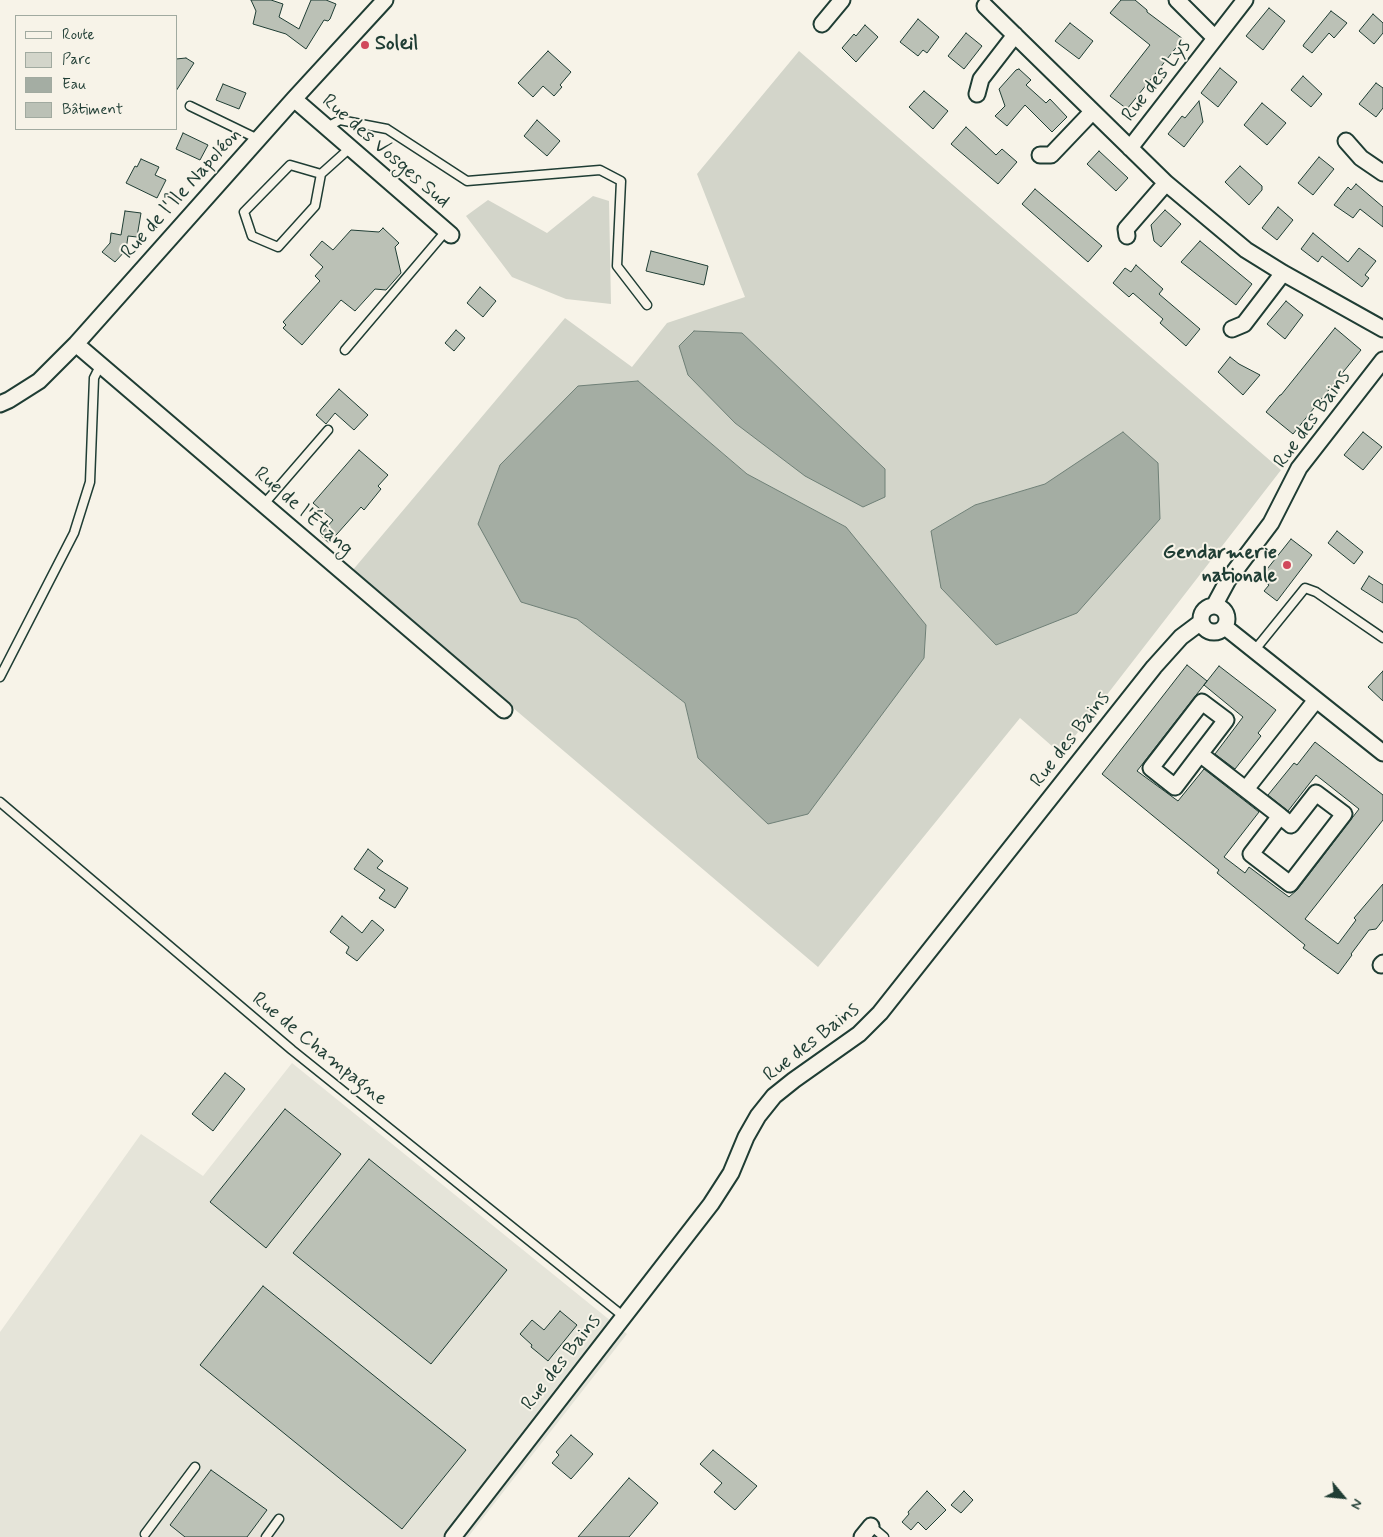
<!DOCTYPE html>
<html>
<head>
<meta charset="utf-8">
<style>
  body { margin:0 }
  #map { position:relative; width:1383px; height:1537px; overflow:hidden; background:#f7f3e8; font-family:Mynerve,sans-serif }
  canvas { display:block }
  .legend { position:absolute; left:15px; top:15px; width:162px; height:115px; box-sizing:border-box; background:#f7f3e8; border:1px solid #a1aaa0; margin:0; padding:6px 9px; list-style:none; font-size:15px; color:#1f3d34 }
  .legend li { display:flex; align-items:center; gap:10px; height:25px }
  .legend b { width:25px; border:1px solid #a1aaa0 }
  .north { position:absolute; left:1318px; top:1472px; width:50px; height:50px; -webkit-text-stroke:4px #f7f3e8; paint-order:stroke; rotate:118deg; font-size:14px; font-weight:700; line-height:20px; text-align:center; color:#1f3d34 }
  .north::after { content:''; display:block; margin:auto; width:18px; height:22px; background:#1f3d34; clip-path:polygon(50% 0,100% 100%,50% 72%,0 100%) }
</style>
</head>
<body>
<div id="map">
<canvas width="1383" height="1537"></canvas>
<ul class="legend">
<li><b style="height:6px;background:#f7f3e8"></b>Route</li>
<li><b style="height:14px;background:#d3d5ca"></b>Parc</li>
<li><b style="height:14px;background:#a4ada3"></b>Eau</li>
<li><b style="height:14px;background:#bbc1b6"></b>Bâtiment</li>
</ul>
<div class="north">N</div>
</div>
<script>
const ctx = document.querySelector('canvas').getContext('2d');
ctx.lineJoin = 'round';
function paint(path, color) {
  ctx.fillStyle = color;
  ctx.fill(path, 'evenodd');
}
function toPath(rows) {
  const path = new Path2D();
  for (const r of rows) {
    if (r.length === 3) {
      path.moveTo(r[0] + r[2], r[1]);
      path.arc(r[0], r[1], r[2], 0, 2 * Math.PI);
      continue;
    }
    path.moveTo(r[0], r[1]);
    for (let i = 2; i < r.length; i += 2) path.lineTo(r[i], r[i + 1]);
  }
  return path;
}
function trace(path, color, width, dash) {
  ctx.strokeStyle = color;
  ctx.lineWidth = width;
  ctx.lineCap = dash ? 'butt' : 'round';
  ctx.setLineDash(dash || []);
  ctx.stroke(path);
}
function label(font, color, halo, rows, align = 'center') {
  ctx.font = font + ' Mynerve,sans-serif';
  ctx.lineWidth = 4;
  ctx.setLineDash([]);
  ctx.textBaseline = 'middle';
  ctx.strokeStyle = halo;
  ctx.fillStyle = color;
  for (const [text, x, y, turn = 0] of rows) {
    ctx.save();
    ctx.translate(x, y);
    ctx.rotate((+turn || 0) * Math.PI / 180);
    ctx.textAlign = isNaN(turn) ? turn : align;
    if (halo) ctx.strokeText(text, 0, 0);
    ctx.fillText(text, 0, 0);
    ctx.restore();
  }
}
paint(toPath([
  [292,1063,627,1334,468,1537,0,1537,0,1332,141,1134,203,1176]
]), '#e5e4d9');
paint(toPath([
  [799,51,1281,470,1061,754,1020,718,818,967,352,571,565,318,632,367,667,323,745,297,697,174],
  [638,381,747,474,846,527,698,758,685,703,577,619],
  [1045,484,931,531,975,505],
  [593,196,609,201,611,304,566,299,512,277,466,216,488,200,547,233]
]), '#d3d5ca');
const water = toPath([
  [694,331,742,333,885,469,885,497,863,507,805,476,735,423,688,375,679,346,694,331],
  [638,381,747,474,846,527,926,625,924,658,808,814,768,824,698,758,685,703,577,619,521,602,478,524,500,465,578,386,638,381],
  [1123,432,1158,463,1160,519,1077,613,996,645,941,588,931,531,975,505,1045,484,1123,432]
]);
paint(water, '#a4ada3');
trace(water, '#6f8077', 1);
const building = toPath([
  [251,0,271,0,283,4,279,17,299,29,311,0,326,0,336,4,330,19,328,21,324,20,306,49,286,34,253,24,256,11,251,0],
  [1121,0,1135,0,1147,10,1147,12,1183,39,1127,109,1110,96,1150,45,1110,13,1121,0],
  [1269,8,1285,21,1263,50,1246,36,1269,8],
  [1331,11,1347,23,1334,38,1329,33,1312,53,1303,46,1304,44,1331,11],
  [1373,14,1383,23,1383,33,1374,44,1359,31,1373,14],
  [918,19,939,37,927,53,923,50,918,56,900,42,918,19],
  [1070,23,1093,41,1079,59,1055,41,1070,23],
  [865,25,878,37,856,62,842,48,854,34,856,36,865,25],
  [966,33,982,46,964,69,948,56,966,33],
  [548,51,571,72,560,85,562,87,554,96,543,86,533,97,518,83,548,51],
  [186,58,194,63,176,91,176,59,186,58],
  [1220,68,1237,82,1218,107,1201,93,1220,68],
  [1019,69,1031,80,1026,85,1046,103,1050,99,1067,117,1052,132,1025,105,1007,126,995,116,1005,106,999,89,1016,70,1019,69],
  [1303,76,1322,94,1311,107,1291,90,1303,76],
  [1376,83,1383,88,1383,108,1376,117,1359,104,1376,83],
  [223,84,246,93,239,109,216,100,223,84],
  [924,91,948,111,933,129,909,107,924,91],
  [1199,101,1203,122,1184,147,1168,134,1182,116,1185,118,1199,101],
  [1262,103,1286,123,1267,145,1244,125,1262,103],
  [537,120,560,141,547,156,524,136,537,120],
  [966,127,996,155,1002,149,1017,162,998,184,951,144,966,127],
  [183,133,208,145,200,160,176,149,183,133],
  [1099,151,1128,178,1116,191,1087,164,1099,151],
  [1319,157,1334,169,1313,195,1298,183,1319,157],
  [141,159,159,167,155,175,166,180,157,198,126,183,135,166,137,167,141,159],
  [1240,166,1262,186,1262,190,1249,205,1225,182,1240,166],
  [1356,184,1383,207,1383,227,1360,209,1353,218,1334,205,1348,187,1351,190,1356,184],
  [1035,189,1102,246,1088,262,1022,204,1035,189],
  [1278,207,1293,220,1277,240,1262,228,1278,207],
  [1165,210,1181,224,1161,247,1154,241,1151,225,1165,210],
  [125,211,141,213,137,237,128,236,126,250,115,262,102,252,110,243,111,233,121,235,125,211],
  [383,228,399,243,395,247,401,273,386,290,375,289,355,311,341,300,302,345,283,328,286,325,283,322,320,281,315,276,323,267,310,255,322,241,333,250,351,230,379,232,383,228],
  [1313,233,1348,262,1359,248,1376,261,1365,275,1369,278,1362,287,1322,256,1318,262,1301,249,1313,233],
  [1200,241,1252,284,1236,305,1181,262,1200,241],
  [651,251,708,266,704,285,646,271,651,251],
  [1136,265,1163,289,1159,294,1200,329,1186,346,1160,323,1163,319,1133,293,1129,297,1113,283,1125,268,1131,272,1136,265],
  [480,287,496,301,483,317,467,303,480,287],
  [1286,301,1303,315,1285,339,1267,324,1286,301],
  [1335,328,1361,350,1293,434,1266,412,1280,395,1281,395,1335,328],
  [456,330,465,338,454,351,445,343,456,330],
  [1230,357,1239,364,1260,375,1243,395,1218,372,1230,357],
  [339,389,368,415,354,430,335,413,326,424,316,415,339,389],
  [1363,432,1382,447,1363,470,1344,455,1363,432],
  [359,450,388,475,378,486,381,489,364,510,361,507,329,543,320,535,333,520,313,503,359,450],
  [1337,531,1363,552,1354,564,1328,543,1337,531],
  [1291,539,1312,555,1277,601,1264,591,1269,585,1260,578,1291,539],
  [1369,576,1383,585,1383,603,1361,589,1369,576],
  [1187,665,1207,681,1137,771,1178,801,1204,769,1259,812,1224,857,1245,873,1249,867,1289,897,1297,890,1359,809,1316,775,1288,811,1268,795,1294,763,1297,765,1315,742,1383,795,1383,820,1305,919,1338,944,1356,920,1354,918,1383,884,1383,920,1376,929,1369,930,1351,954,1352,955,1338,974,1303,948,1305,945,1217,873,1219,870,1102,774,1187,665],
  [1219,666,1276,710,1258,733,1261,736,1235,769,1215,754,1243,717,1204,685,1219,666],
  [1383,671,1383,701,1368,687,1383,671],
  [368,849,383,861,377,868,408,888,395,908,379,898,385,890,354,869,368,849],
  [342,916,362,933,372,920,384,930,357,961,346,953,349,947,330,932,342,916],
  [225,1073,245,1089,213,1131,192,1114,225,1073],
  [285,1109,341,1154,266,1248,210,1202,285,1109],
  [369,1159,507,1270,431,1364,293,1253,369,1159],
  [263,1286,466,1450,402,1529,200,1365,263,1286],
  [560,1311,577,1325,548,1361,531,1347,532,1345,520,1334,532,1320,544,1330,560,1311],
  [571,1435,593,1454,571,1479,552,1463,559,1455,556,1452,571,1435],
  [713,1450,757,1486,735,1510,714,1492,722,1483,700,1464,713,1450],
  [211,1470,267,1510,247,1537,185,1537,170,1525,211,1470],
  [629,1478,658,1503,629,1537,578,1537,629,1478],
  [927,1491,946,1510,926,1530,918,1522,911,1530,902,1522,909,1514,908,1512,927,1491],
  [964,1491,973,1500,961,1513,951,1505,964,1491]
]);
paint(building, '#bbc1b6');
trace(building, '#1f3d34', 1);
const service = toPath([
  [190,106,258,139],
  [327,127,340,120,387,129,467,181,600,170,621,181,617,266,647,305],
  [321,174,290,165,244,212,252,236,278,247,315,206,321,174,350,148],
  [345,350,446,231],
  [264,504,328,430],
  [1254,651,1305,588,1316,592,1383,638],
  [0,677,74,533,90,482,94,378,101,364],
  [0,802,292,1050,623,1316],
  [871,1526,884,1537],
  [145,1534,195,1467],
  [266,1537,279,1519]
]);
const minor = toPath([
  [1177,0,1215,38],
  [985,6,1166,183,1246,250,1283,273,1383,329],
  [822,24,842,0],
  [977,94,981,79,1015,35],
  [294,99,451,235],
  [1346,141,1361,158,1383,173],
  [1130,148,1245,0],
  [1040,155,1051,155,1092,112],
  [1127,236,1126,229,1166,183],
  [1232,329,1244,324,1283,273],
  [76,344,504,710],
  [0,404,9,400,39,381,76,344,294,99,385,0],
  [1214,606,1228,580,1271,523,1299,468,1383,360],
  [1214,619,13],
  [1225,627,1383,753],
  [1200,754,1226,720,1202,702,1151,768,1175,787,1200,754,1280,816,1251,854,1290,884,1344,814,1316,793,1291,825,1280,816],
  [1246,789,1316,700],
  [1381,965,1383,963],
  [453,1537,711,1204,731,1173,746,1137,758,1116,774,1096,794,1080,859,1034,880,1013,1154,667,1181,637,1201,622],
  [862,1537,871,1526]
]);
trace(service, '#1f3d34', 11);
trace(minor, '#1f3d34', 19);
trace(service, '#f7f3e8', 8);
trace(minor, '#f7f3e8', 15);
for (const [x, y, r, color] of [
  [365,45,5,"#d1495b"],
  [1287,565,5,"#d1495b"]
]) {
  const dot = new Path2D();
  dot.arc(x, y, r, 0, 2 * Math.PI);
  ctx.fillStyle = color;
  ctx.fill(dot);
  trace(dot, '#f7f3e8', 2);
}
label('bold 20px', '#1f3d34', '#f7f3e8', [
  ["Soleil",375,45],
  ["Gendarmerie",1277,554,"right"],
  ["nationale",1277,577,"right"]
], 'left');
label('20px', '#1f3d34', '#f7f3e8', [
  ["Rue des Lys",1157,81,-52],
  ["Rue des Vosges Sud",385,152,41],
  ["Rue de l'Île Napoléon",182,194,-48],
  ["Rue des Bains",1313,420,-54],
  ["Rue de l'Étang",303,512,41],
  ["Rue des Bains",1071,740,-52],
  ["Rue des Bains",812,1043,-38],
  ["Rue de Champagne",319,1050,39],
  ["Rue des Bains",562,1363,-52]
]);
</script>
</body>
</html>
